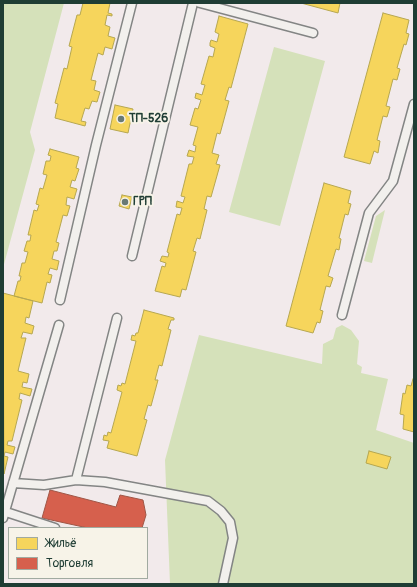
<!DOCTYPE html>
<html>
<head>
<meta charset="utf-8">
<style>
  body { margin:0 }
  #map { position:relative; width:417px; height:587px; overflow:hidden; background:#f2eaeb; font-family:Pangolin,sans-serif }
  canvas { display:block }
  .frame { position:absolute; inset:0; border:4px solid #1f3d34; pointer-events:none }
  .legend { position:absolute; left:8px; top:527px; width:140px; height:52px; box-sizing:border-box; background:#f7f3e8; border:1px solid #a1aaa0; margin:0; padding:5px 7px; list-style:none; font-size:12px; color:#1f3d34 }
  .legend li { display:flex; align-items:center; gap:8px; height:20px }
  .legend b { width:20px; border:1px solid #a1aaa0 }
</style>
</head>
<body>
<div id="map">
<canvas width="417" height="587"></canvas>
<div class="frame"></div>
<ul class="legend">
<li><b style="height:11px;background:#f6d55c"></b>Жильё</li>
<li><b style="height:11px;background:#d6604d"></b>Торговля</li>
</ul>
</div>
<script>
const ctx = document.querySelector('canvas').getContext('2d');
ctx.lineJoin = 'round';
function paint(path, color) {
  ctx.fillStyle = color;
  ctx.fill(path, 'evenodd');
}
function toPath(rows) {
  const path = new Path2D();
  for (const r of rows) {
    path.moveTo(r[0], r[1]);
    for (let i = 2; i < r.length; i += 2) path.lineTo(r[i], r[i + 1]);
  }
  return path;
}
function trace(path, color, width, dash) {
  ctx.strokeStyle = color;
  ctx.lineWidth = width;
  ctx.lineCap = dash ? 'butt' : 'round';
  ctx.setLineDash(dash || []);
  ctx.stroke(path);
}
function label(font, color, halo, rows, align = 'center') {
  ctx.font = font + ' Pangolin,sans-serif';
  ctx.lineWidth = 4;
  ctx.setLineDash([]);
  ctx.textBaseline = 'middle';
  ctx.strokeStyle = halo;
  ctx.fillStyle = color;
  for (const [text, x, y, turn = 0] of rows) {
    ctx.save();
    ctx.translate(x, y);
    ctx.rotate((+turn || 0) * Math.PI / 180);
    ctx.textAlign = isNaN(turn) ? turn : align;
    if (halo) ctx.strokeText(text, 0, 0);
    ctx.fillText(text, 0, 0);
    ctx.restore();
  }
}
paint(toPath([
  [3,3,64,3,30,132,35,150,3,268],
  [274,47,325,61,280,226,229,212],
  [385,210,372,263,364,261,376,216],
  [342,325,351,330,359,341,357,364,362,367,361,373,388,379,376,430,414,443,414,584,170,584,165,460,199,335,322,364,323,344,333,339,336,328]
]), '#d5e1ba');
const homes = toPath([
  [83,3,110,3,108,13,112,14,112,16,107,15,105,25,110,27,108,36,115,38,112,49,105,47,103,55,98,53,91,80,96,81,94,90,100,92,97,102,92,101,89,109,85,108,81,121,86,122,85,126,55,118,58,104,55,103,64,68,67,69,72,47,69,46,77,15,80,15,83,3],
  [301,3,340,3,338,13,301,3],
  [383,13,409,20,406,33,409,34,406,45,404,44,397,68,400,69,397,80,393,79,386,106,390,107,387,117,383,116,377,140,380,141,378,153,374,151,370,164,344,157,383,13],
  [219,16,248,24,231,88,229,87,225,100,229,101,220,134,217,133,212,153,219,155,216,164,220,165,211,197,207,196,204,209,207,210,200,239,197,238,193,251,196,252,186,290,182,289,180,297,155,291,162,266,165,267,166,263,160,261,162,256,168,257,169,253,167,252,177,214,180,215,182,208,176,207,177,201,183,203,185,197,181,196,189,164,192,164,194,157,187,156,189,150,195,152,196,146,193,145,198,127,190,125,195,108,198,109,201,100,195,98,196,93,202,95,205,85,201,84,209,56,213,57,215,48,210,46,210,43,211,40,217,42,219,34,215,32,219,16],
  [115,105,133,109,128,133,110,129,115,105],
  [50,149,79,157,76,168,79,169,75,181,72,180,70,187,77,189,74,199,67,197,66,205,70,206,67,216,63,215,56,242,59,243,57,251,54,251,52,259,59,261,57,270,50,268,48,274,52,275,50,283,47,282,42,303,14,296,18,281,20,281,21,276,19,276,22,263,25,263,28,252,24,251,27,241,30,241,31,235,28,235,34,210,37,211,39,205,36,204,40,188,43,189,47,175,43,174,46,161,50,161,51,156,48,155,50,149],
  [324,183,351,191,348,203,351,204,348,215,345,214,339,238,341,239,339,250,336,249,328,276,333,278,330,287,326,286,320,310,323,311,320,323,317,322,313,333,286,326,324,183],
  [122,195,132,197,129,209,119,206,122,195],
  [3,293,33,301,29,318,26,317,25,323,34,326,32,334,23,332,21,338,26,338,18,371,29,374,27,383,23,382,22,387,32,389,30,396,20,393,19,399,22,400,12,441,8,441,7,445,15,447,13,454,5,452,4,456,8,457,4,474,3,293],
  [144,310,174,318,174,320,171,320,168,329,171,330,162,366,159,365,155,380,158,380,151,406,148,405,144,419,147,420,137,456,107,448,109,441,103,440,104,435,107,436,108,432,111,433,122,392,117,390,118,385,121,386,122,383,125,384,136,341,131,340,132,335,135,336,136,333,138,333,144,310],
  [413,379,414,379,414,432,403,429,404,415,400,414,403,393,405,394,407,385,411,386,413,379],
  [369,451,391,457,387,469,366,463,369,451]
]);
paint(homes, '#f6d55c');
trace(homes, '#b6a750', 1);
const shops = toPath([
  [50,490,116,507,120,495,143,500,146,515,142,528,88,528,42,518,50,490]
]);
paint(shops, '#d6604d');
trace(shops, '#9f5646', 1);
const lane = toPath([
  [200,3,313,33],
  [132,256,193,3],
  [60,300,96,145,132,3],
  [342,315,369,213,393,181,414,104],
  [76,480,105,482,208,501,221,511,230,522,233,538,223,584],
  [13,483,44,485,76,480,117,318],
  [3,511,55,528],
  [3,518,59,325]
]);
trace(lane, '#838584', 11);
trace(lane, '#f2f0ed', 8);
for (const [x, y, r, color] of [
  [121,119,4,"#697a74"],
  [125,202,4,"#697a74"]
]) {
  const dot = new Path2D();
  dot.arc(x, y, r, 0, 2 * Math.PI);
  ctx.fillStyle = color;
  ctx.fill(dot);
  trace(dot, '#f7f3e8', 1.5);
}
label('bold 12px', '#1f3d34', '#f7f3e8', [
  ["ТП-526",129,119],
  ["ГРП",133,202]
], 'left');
</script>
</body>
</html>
